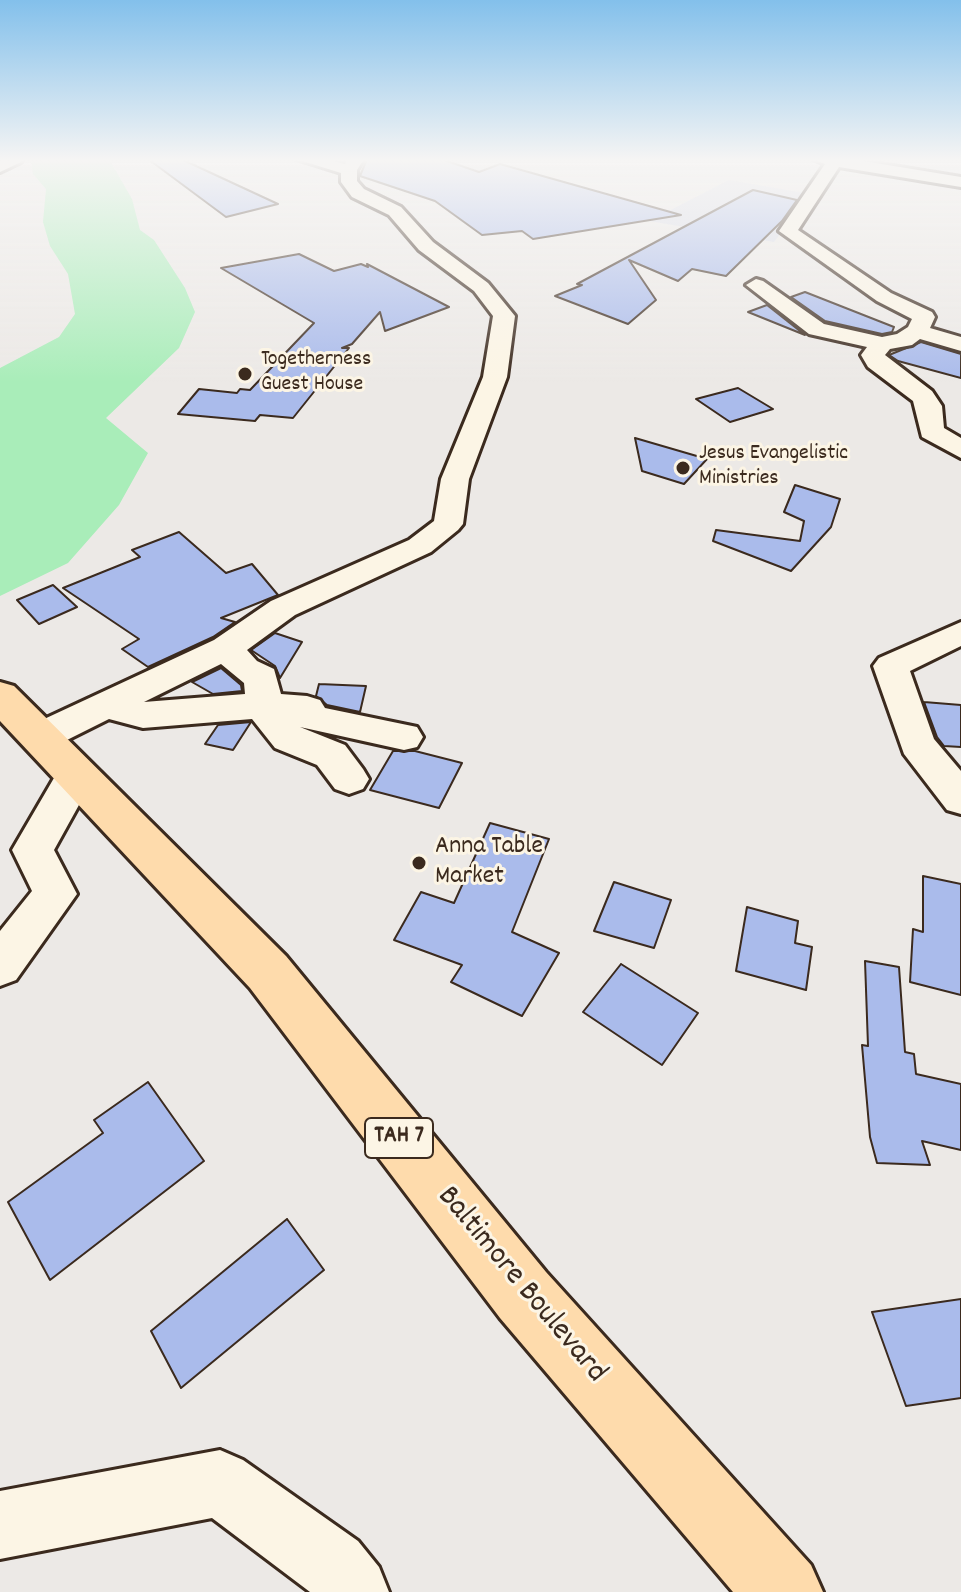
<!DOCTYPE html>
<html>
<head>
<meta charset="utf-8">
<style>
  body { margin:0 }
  canvas { display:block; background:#ece9e6 }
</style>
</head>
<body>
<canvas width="961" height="1592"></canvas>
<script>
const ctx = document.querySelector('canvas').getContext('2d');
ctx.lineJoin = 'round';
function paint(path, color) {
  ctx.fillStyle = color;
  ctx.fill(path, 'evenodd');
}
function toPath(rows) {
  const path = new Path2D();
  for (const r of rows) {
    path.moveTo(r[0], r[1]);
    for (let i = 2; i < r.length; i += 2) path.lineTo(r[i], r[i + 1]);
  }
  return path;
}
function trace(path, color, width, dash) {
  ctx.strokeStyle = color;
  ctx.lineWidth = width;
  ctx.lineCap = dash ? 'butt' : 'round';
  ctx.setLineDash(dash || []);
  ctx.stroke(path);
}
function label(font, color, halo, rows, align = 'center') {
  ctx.font = font + ' Dekko,sans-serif';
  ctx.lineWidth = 6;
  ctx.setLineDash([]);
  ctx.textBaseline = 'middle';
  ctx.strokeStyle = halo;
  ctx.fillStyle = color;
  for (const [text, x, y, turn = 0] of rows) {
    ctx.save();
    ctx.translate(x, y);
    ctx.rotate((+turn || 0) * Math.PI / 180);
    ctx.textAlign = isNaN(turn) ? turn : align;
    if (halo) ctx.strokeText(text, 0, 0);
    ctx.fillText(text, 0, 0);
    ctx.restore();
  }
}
paint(toPath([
  [729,180,810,194,774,242,649,221]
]), '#d8dbe8');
paint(toPath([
  [109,159,132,199,140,230,154,240,185,288,195,312,179,348,106,418,148,453,119,505,68,563,0,596,0,368,59,337,75,314,68,274,50,246,43,222,46,189,33,174,31,161]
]), '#a9edb9');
const building = toPath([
  [148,159,181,159,278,204,226,217,148,159],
  [367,159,441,159,479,172,500,164,681,215,533,239,522,231,482,235,435,201,360,176,367,159],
  [753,190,797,200,782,221,726,276,692,269,678,281,629,260,656,300,628,324,555,296,582,285,577,284,753,190],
  [299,254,334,271,361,264,368,267,367,264,449,307,385,331,380,312,352,344,342,348,349,348,293,418,260,415,255,421,178,414,199,389,237,393,240,389,250,390,314,323,221,268,299,254],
  [805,292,894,327,892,332,882,334,825,321,791,297,805,292],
  [767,305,805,335,748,312,767,305],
  [921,342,961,354,961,378,898,361,889,355,921,342],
  [738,388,773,409,730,422,696,399,738,388],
  [635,438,707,459,684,484,642,471,635,438],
  [795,485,840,499,831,527,791,571,713,541,716,530,800,541,804,521,784,512,795,485],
  [179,532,226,573,252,564,278,595,221,618,235,622,213,637,148,667,122,649,139,639,63,588,140,557,132,550,179,532],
  [53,585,77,607,39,624,17,600,53,585],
  [275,633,302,642,280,678,275,666,251,650,275,633],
  [221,668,241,685,242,691,213,694,192,682,221,668],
  [319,684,366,686,360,712,327,705,316,696,319,684],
  [924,702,961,705,961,747,944,746,937,737,924,702],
  [251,722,233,750,205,744,218,725,251,722],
  [393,751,415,751,462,763,439,808,370,790,393,751],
  [490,823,549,839,512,932,559,953,522,1016,451,982,462,965,394,940,421,892,454,903,490,823],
  [923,876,961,884,961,995,910,982,913,929,923,932,923,876],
  [614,882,671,900,654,948,594,931,614,882],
  [747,907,798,921,795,943,812,947,806,990,736,971,747,907],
  [865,961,899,967,905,1052,914,1054,916,1074,961,1084,961,1150,922,1141,930,1165,877,1163,870,1137,862,1045,868,1046,865,961],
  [621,964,698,1013,662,1065,583,1012,621,964],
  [148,1082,204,1161,50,1280,8,1202,103,1133,94,1120,148,1082],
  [287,1219,324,1270,181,1388,151,1331,287,1219],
  [961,1299,961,1398,906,1406,872,1312,961,1299]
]);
paint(building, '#aabbeb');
trace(building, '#3b2a1e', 2);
const street = toPath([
  [23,159,21,162,0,172,0,161,23,159],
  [296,159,324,159,345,164,348,159,364,159,357,170,357,181,364,189,401,207,433,242,488,283,515,316,507,377,469,479,463,524,458,530,431,552,295,615,247,650,257,661,274,669,281,694,307,696,320,700,325,708,417,727,423,737,417,747,404,750,300,727,345,745,363,769,369,779,363,789,349,794,335,789,317,765,275,748,252,719,143,728,109,719,53,747,40,750,27,747,21,737,27,727,214,640,271,601,409,540,434,521,441,479,483,377,493,316,474,291,419,250,389,215,352,197,341,182,341,173,296,159],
  [221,664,244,683,245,694,144,702,221,664],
  [813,159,851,159,961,177,961,187,839,167,798,230,891,293,932,312,935,317,930,328,961,337,961,351,920,339,912,345,890,349,885,355,932,391,942,406,944,428,961,438,961,458,922,437,913,401,868,367,861,355,867,347,809,334,746,285,756,279,763,281,824,324,882,337,897,334,908,327,912,319,877,301,779,231,825,164,813,159],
  [961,622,961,646,910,671,934,739,961,771,961,814,947,810,904,754,873,666,879,658,961,622],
  [75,761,89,766,95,776,54,850,77,894,16,980,0,986,0,931,32,891,12,850,61,766,75,761],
  [220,1450,243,1460,358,1541,379,1567,389,1592,310,1592,212,1518,0,1559,0,1491,220,1450]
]);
const highway = toPath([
  [0,682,14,686,286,956,546,1272,811,1565,823,1592,733,1592,500,1318,250,988,0,721,0,682]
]);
trace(street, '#3b2a1e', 6);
trace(highway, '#3b2a1e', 6);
paint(street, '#fcf5e5');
paint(highway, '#fedbac');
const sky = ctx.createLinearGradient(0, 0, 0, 382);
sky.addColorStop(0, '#83c0eb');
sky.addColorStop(0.42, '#f6f5f4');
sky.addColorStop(1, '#f6f5f400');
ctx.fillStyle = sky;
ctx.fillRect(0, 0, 961, 382);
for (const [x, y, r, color] of [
  [245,374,8,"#3b2a1e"],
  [683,468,8,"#3b2a1e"],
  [419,863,8,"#3b2a1e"]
]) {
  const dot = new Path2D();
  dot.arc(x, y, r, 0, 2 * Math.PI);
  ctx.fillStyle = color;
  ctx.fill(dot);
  trace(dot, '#fcf5e5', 3);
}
label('22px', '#3b2a1e', '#fcf5e5', [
  ["Togetherness",261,361],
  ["Guest House",261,386],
  ["Jesus Evangelistic",699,455],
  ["Ministries",699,480]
], 'left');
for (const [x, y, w] of [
  [399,1138,68]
]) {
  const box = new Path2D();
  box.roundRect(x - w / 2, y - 20, w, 40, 6);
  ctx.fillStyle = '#fcf5e5';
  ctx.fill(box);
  trace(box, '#3b2a1e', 2);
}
label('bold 24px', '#3b2a1e', null, [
  ["TAH 7",399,1138]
]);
label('26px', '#3b2a1e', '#fcf5e5', [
  ["Anna Table",435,848],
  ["Market",435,878]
], 'left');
label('32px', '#3b2a1e', '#fcf5e5', [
  ["Baltimore Boulevard",520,1286,50]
]);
</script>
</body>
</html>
